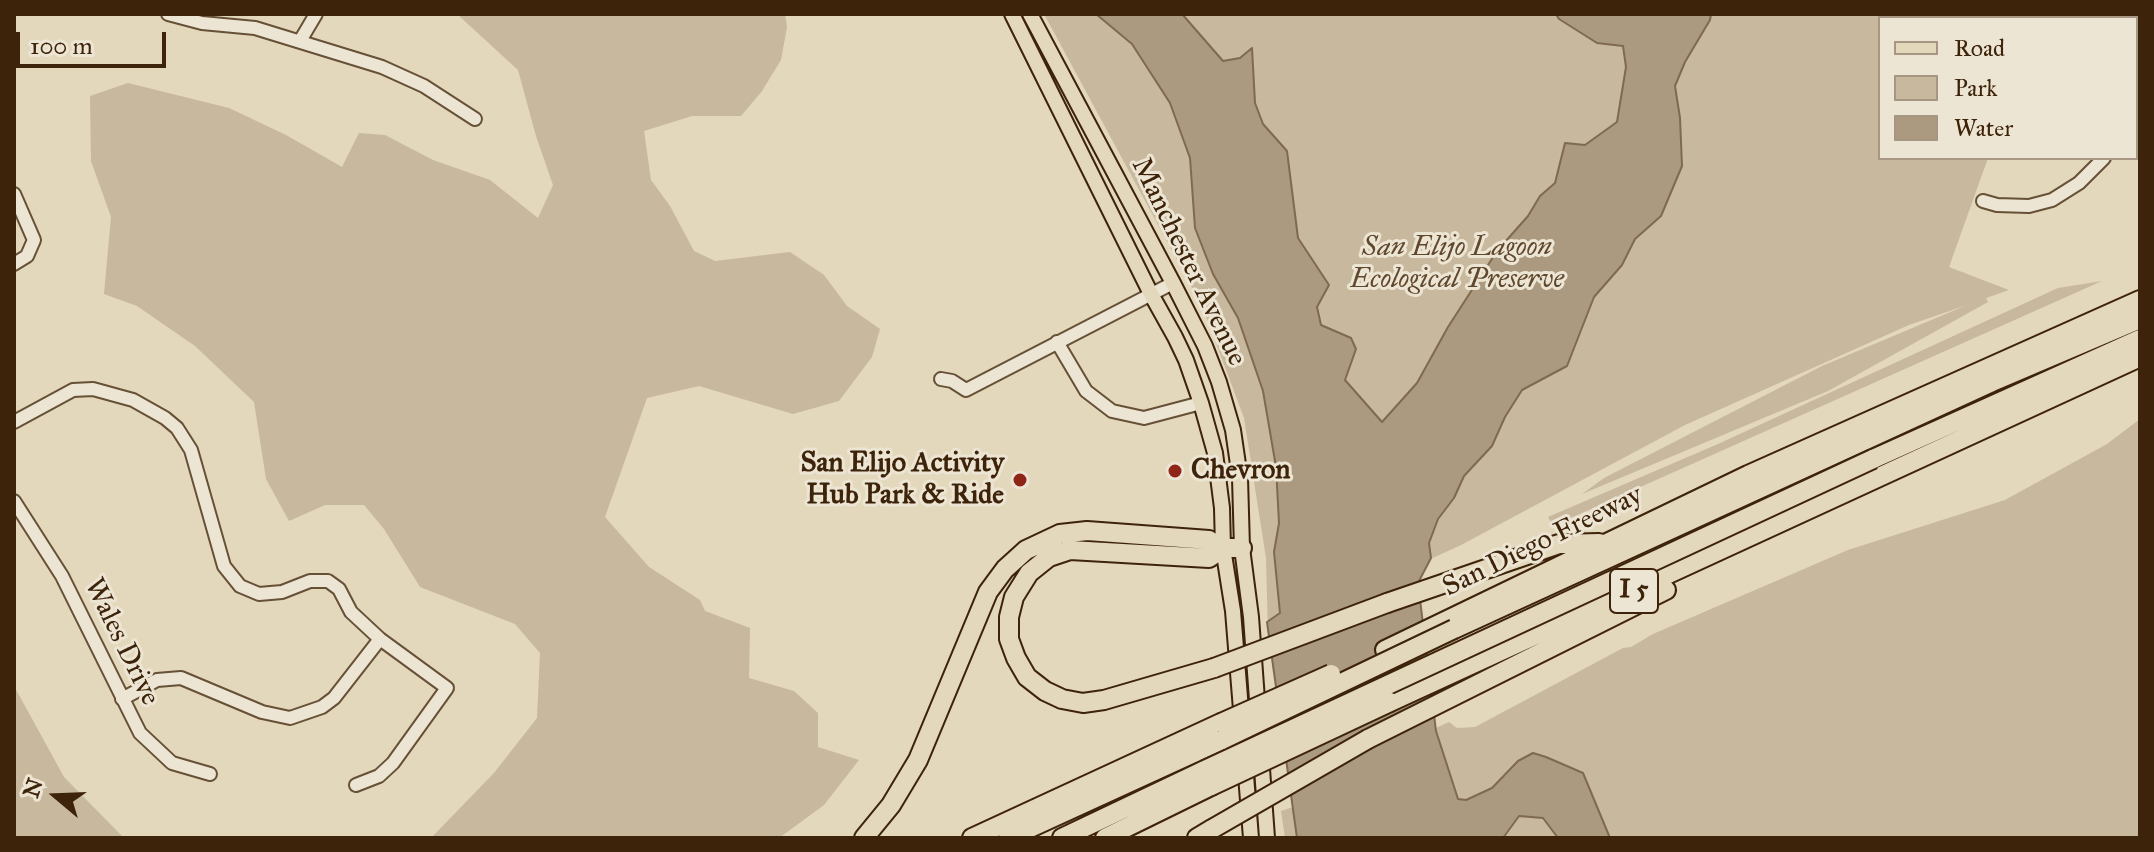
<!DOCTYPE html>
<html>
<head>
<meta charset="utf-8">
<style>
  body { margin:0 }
  #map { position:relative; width:2154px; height:852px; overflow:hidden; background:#e3d7bc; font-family:"IM FELL Great Primer",serif }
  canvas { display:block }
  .frame { position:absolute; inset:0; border:16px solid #3d2309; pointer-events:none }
  .legend { position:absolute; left:1878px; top:16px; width:260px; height:144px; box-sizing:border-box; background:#ede5d3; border:2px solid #a79782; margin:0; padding:10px 14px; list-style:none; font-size:24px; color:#3d2309 }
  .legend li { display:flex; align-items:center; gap:16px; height:40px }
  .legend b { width:40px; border:2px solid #a79782 }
  .north { position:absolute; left:16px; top:756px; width:80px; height:80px; -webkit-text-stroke:6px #ede5d3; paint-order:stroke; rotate:289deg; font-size:22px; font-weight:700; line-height:32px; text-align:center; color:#3d2309 }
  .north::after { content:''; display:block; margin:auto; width:28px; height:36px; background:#3d2309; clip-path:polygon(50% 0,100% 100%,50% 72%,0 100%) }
  .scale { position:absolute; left:16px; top:32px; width:150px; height:36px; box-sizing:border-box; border:4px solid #3d2309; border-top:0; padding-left:10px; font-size:24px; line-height:28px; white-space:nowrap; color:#3d2309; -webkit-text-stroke:6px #ede5d3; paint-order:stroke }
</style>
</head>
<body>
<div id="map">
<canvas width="2154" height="852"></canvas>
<div class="frame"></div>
<ul class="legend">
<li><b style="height:10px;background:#e3d7bc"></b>Road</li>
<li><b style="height:22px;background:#c7b89e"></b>Park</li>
<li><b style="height:22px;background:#ab9a7f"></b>Water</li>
</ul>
<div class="north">N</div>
<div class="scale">100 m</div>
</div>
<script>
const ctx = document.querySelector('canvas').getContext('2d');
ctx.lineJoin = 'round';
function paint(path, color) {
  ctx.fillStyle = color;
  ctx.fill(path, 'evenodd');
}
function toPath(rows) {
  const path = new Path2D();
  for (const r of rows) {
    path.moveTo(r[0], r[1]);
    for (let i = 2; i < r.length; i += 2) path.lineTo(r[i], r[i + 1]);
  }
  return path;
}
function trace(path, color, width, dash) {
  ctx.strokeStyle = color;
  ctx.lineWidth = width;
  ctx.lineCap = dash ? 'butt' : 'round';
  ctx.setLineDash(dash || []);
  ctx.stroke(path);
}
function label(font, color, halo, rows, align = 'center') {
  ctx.font = font + ' "IM FELL Great Primer",serif';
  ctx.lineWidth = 6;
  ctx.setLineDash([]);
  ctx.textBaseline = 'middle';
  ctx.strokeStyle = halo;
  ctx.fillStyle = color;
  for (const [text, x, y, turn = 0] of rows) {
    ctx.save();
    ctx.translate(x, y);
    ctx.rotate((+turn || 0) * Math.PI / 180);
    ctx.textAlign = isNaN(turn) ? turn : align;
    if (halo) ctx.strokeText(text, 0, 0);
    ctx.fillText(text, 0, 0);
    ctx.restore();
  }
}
paint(toPath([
  [457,14,785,14,787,27,781,60,762,91,741,116,692,116,644,131,651,180,670,206,694,251,715,261,790,252,824,275,847,306,880,329,872,357,839,401,793,414,699,386,647,398,605,517,649,567,700,600,705,611,750,628,749,678,794,691,818,713,818,747,859,760,824,805,779,838,431,838,494,773,537,718,540,653,515,624,420,587,384,529,364,505,325,505,289,521,266,479,254,402,195,346,137,306,104,294,111,217,91,161,90,96,128,83,229,108,286,135,342,167,359,133,385,135,433,160,490,180,538,218,553,185,536,136,518,70],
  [1044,14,2040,14,2038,18,1880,18,1880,158,1988,158,1949,267,2009,290,1986,298,1988,302,1828,391,1582,494,1604,478,1822,366,1967,305,1909,325,1685,425,1461,545,1268,634,1266,558,1244,418,1203,308],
  [2102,281,1553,526,1548,517,1718,444,2058,288],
  [2140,419,2140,838,1285,838,1281,811,1443,757,1436,728,1449,722,1457,728,1475,727,1623,648,1631,647,1653,634,1848,550,2005,500,2107,444],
  [14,686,64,777,124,838,14,838]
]), '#c7b89e');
const water = toPath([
  [1096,14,1182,14,1223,61,1240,58,1252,48,1255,103,1263,124,1287,151,1298,238,1329,285,1317,307,1321,325,1351,338,1356,349,1345,380,1382,422,1417,383,1448,327,1497,251,1528,216,1540,196,1555,183,1565,143,1585,145,1617,122,1626,67,1623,46,1597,43,1559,19,1556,14,1711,14,1710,20,1685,62,1675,86,1680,118,1682,166,1661,216,1635,239,1622,265,1594,297,1567,366,1522,390,1505,417,1492,446,1464,476,1454,498,1438,519,1429,543,1431,558,1418,583,1436,731,1458,799,1466,800,1492,788,1518,761,1533,753,1546,757,1583,773,1610,838,1558,838,1543,818,1519,816,1503,838,1297,838,1267,622,1280,613,1274,552,1279,523,1276,467,1263,391,1238,318,1213,274,1195,228,1190,158,1170,103,1132,44,1096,14]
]);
paint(water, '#ab9a7f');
trace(water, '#7f6a50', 2);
const minor = toPath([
  [168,14,202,23,255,28,382,67,424,86,475,119],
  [2119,18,2120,14],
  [300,41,316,14],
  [2136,138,2140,141],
  [14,194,34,240,27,256,14,264],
  [1983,201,1997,205,2029,206,2052,200,2079,183,2104,158],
  [1057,342,1086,391,1112,411,1144,418,1201,403],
  [941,379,952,381,966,390,1173,283],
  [14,422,73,390,93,389,133,400,165,418,177,428,191,450,224,566,240,586,259,594,282,592,310,581,328,581,339,589,351,612,380,639,447,688,393,763,379,776,356,785],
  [14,501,62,576,140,733,172,763,210,774],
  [122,699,157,680,181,678,262,712,290,718,322,707,334,698,380,639]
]);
const major = toPath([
  [1012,14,1151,294,1175,337,1186,360,1201,403,1215,453,1222,508,1223,548,1233,611,1242,722],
  [1030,14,1173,283,1205,346,1219,382,1233,430,1240,478,1242,548,1251,617,1267,838],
  [1245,763,1251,838]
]);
const highway = toPath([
  [1873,459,2140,339],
  [1387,603,1559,544,1599,543],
  [1454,629,1992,382,2140,319],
  [1385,650,1748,475,2140,300],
  [1214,668,1104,700,1083,703,1062,699,1045,691,1027,677,1016,658,1009,639,1009,617,1014,597,1029,573,1049,557,1070,550,1209,558,1223,548],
  [1390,702,2140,357],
  [1368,739,1666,590],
  [864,838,891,805,918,760,988,592,1005,569,1026,550,1060,534,1087,531,1209,540,1223,548,1242,548],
  [972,838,1221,723],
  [1008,838,1222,740],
  [1062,838,1205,770],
  [1105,838,1211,786],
  [1197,838,1212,829]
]);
trace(minor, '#665036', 16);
trace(major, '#3d2309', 18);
trace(highway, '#3d2309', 22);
trace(minor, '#ede5d3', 12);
trace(major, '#e3d7bc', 14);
trace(highway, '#e3d7bc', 18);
const highwayBridge = toPath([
  [1214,668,1387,603],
  [1221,723,1331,674],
  [1222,740,1454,629],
  [1205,770,1873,459],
  [1211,786,1390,702],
  [1212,829,1368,739]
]);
trace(highwayBridge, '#3d2309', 22, []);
trace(highwayBridge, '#e3d7bc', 18);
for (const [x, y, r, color] of [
  [1175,471,8,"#8f2418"],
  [1020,480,8,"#8f2418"]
]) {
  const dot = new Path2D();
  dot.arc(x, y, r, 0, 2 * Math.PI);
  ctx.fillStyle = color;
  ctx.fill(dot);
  trace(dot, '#ede5d3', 3);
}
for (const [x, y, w] of [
  [1634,591,48]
]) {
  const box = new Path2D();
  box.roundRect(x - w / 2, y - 22, w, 44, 6);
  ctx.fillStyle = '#ede5d3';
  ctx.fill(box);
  trace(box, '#3d2309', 2);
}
label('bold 26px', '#3d2309', null, [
  ["I 5",1634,591]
]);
label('italic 28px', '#60482e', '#ede5d3', [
  ["San Elijo Lagoon",1457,248],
  ["Ecological Preserve",1457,280]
]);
label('28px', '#3d2309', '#ede5d3', [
  ["Manchester Avenue",1188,262,64],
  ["San Diego Freeway",1543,542,-26],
  ["Wales Drive",121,642,64]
]);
label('bold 28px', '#3d2309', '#ede5d3', [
  ["San Elijo Activity",1004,464],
  ["Hub Park & Ride",1004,496],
  ["Chevron",1191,471,"left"]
], 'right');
</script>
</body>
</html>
